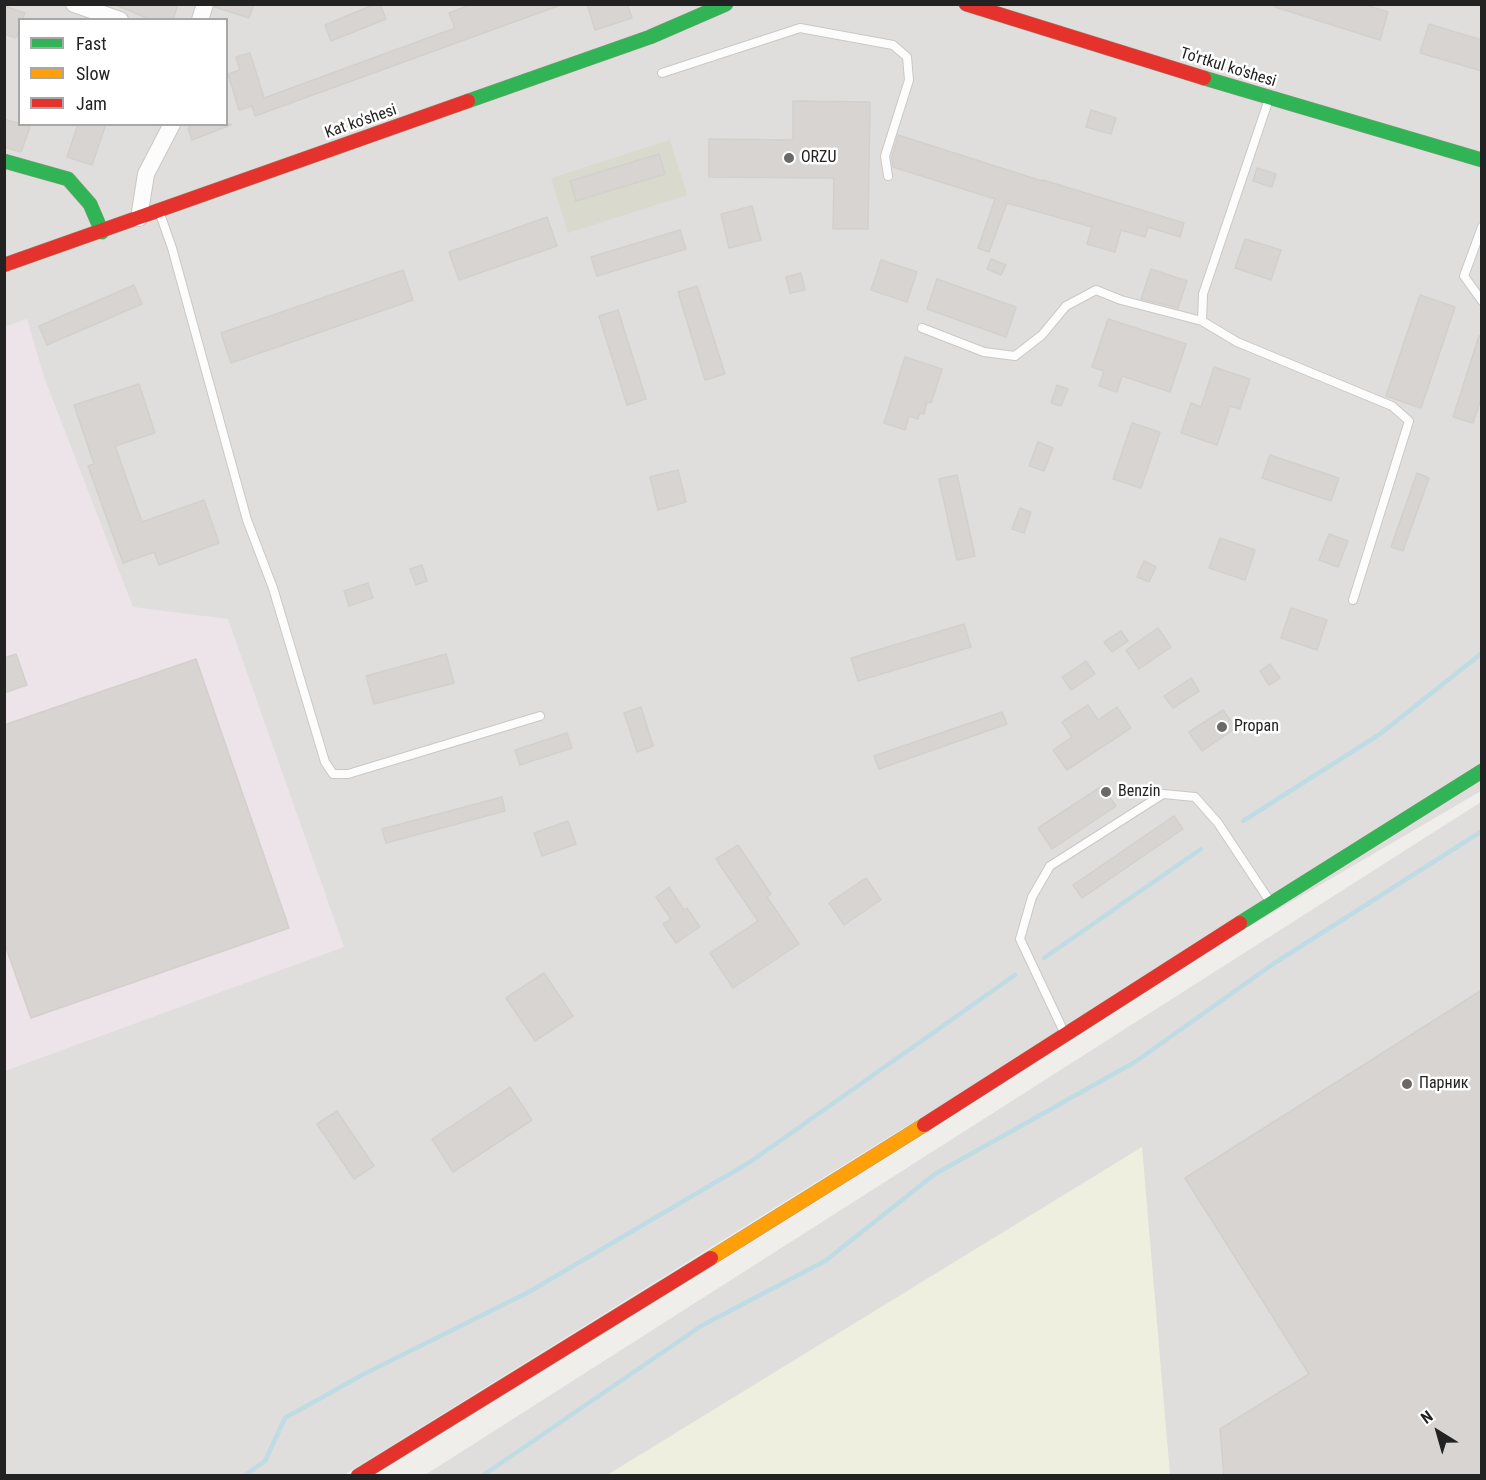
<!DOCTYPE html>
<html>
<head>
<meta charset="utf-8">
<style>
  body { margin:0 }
  #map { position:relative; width:1486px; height:1480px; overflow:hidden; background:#f0eeeb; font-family:"Roboto Condensed",sans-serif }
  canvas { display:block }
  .frame { position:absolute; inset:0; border:6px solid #222; pointer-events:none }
  .legend { position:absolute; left:18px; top:18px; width:210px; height:108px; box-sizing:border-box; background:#fff; border:2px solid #a7a7a7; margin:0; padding:8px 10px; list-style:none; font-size:18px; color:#222 }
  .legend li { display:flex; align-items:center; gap:12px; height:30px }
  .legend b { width:30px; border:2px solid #a7a7a7 }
  .north { position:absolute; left:1408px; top:1402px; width:60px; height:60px; -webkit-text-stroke:4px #fff; paint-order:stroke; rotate:323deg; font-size:16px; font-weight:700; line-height:24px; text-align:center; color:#222 }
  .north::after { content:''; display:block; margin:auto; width:21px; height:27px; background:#222; clip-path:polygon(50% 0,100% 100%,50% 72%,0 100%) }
</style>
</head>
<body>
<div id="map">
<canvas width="1486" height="1480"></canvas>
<div class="frame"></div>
<ul class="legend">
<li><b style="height:8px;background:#30b455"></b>Fast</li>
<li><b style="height:8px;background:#ff9f0a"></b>Slow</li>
<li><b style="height:8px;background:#e5322d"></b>Jam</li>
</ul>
<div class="north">N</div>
</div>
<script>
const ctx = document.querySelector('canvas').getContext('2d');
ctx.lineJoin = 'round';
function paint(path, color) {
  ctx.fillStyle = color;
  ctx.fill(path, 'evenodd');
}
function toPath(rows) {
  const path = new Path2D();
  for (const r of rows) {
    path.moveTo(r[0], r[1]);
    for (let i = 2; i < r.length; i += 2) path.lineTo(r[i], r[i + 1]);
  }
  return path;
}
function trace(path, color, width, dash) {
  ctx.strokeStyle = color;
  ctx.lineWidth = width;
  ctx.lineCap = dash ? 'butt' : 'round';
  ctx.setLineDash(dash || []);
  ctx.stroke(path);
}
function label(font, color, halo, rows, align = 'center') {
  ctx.font = font + ' "Roboto Condensed",sans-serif';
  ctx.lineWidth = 5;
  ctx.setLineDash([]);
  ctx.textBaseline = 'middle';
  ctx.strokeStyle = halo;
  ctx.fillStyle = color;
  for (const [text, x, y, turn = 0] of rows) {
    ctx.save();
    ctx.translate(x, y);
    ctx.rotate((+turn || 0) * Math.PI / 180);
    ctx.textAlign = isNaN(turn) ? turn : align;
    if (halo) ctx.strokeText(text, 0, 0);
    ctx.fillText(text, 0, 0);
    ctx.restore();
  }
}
paint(toPath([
  [5,5,1481,5,1481,791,892,1135,344,1475,5,1476],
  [20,20,226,20,226,124,20,124],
  [1481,802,1481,1475,425,1475]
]), '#dfdedc');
paint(toPath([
  [27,319,44,377,133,607,228,619,344,947,5,1071,4,327]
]), '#ede4e9');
paint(toPath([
  [670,140,687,195,568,233,551,178]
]), '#d9d9cd');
paint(toPath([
  [1142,1147,1170,1475,607,1475]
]), '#efefdf');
trace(toPath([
  [1243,821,1380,734,1482,653],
  [1044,958,1201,849],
  [244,1476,265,1461,285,1418,364,1374,527,1293,750,1162,1015,975],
  [482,1476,701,1326,825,1261,935,1174,1135,1062,1273,964,1482,831]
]), '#bfdbe3', 4.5);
const building = toPath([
  [114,4,178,4,173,20,151,20,114,4],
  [215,4,254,4,249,18,215,7,215,4],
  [375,4,380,4,386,19,331,41,325,25,375,4],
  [472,4,558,4,558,6,255,116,252,106,239,110,228,74,240,70,236,57,250,53,264,98,455,28,449,13,472,4],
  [587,4,627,4,632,18,595,30,587,4],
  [1275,4,1363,4,1388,12,1380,40,1275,7,1275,4],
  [4,6,25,13,22,20,20,20,20,28,16,38,4,34,4,6],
  [1429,24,1482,40,1482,71,1420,53,1429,24],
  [793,101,870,102,868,229,833,229,834,178,709,177,709,139,793,140,793,101],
  [1091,110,1116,118,1111,134,1086,127,1091,110],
  [4,119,30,127,21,152,4,147,4,119],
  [78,124,106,124,92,165,67,157,78,124],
  [196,124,231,124,231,125,192,140,188,128,196,124],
  [898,135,1042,181,1043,180,1184,223,1180,237,1148,227,1145,237,1121,230,1115,252,1087,244,1092,227,1007,203,989,252,978,248,995,199,893,167,892,157,898,135],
  [659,154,665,174,576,201,570,181,659,154],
  [1257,168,1276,174,1272,187,1253,181,1257,168],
  [752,206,761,240,729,248,721,214,752,206],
  [547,217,557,246,459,280,449,252,547,217],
  [680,230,686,249,597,276,591,257,680,230],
  [1245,239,1281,250,1271,280,1235,268,1245,239],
  [991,259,1006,265,1001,275,987,269,991,259],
  [881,260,917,272,907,302,871,290,881,260],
  [1151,269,1187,281,1178,308,1141,299,1151,269],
  [403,270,413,300,231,363,221,333,403,270],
  [801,273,805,290,790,293,786,277,801,273],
  [937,279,1016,307,1006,337,927,309,937,279],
  [134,285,142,304,47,345,39,326,134,285],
  [697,286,725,374,705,380,678,292,697,286],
  [1420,295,1455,307,1421,408,1386,396,1420,295],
  [618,310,646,399,627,405,599,316,618,310],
  [1108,319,1186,344,1170,392,1122,376,1117,392,1099,386,1104,371,1092,367,1108,319],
  [1479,336,1482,336,1482,396,1473,423,1453,417,1479,336],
  [905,357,942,369,931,403,927,402,924,414,920,413,918,419,909,416,905,430,884,423,905,357],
  [1214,367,1250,379,1240,409,1230,406,1217,445,1181,433,1191,403,1201,407,1214,367],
  [139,384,155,433,115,446,142,522,204,500,219,543,159,565,154,552,123,563,88,466,94,464,74,405,139,384],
  [1057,385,1068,389,1061,406,1051,403,1057,385],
  [1132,423,1160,432,1141,488,1113,479,1132,423],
  [1038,442,1053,448,1044,471,1029,466,1038,442],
  [1270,455,1339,478,1331,501,1262,478,1270,455],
  [678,470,686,502,658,510,650,477,678,470],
  [1417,473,1429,478,1403,551,1391,547,1417,473],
  [957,475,975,556,957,560,939,479,957,475],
  [1020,508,1031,512,1024,533,1012,529,1020,508],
  [1329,534,1348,541,1338,567,1319,560,1329,534],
  [1220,538,1255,550,1245,580,1209,568,1220,538],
  [1144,561,1156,567,1149,582,1137,577,1144,561],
  [422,565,427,581,416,585,410,569,422,565],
  [368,583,373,598,349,606,344,591,368,583],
  [1291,608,1327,620,1317,650,1281,638,1291,608],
  [964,624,971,647,858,681,851,658,964,624],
  [1158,628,1171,647,1139,669,1126,650,1158,628],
  [1121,631,1128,641,1112,652,1104,642,1121,631],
  [16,654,27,685,4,693,4,658,16,654],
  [446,654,454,683,374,704,366,676,446,654],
  [196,659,289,928,31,1018,4,942,4,725,196,659],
  [1086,661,1095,674,1071,690,1062,677,1086,661],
  [1270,664,1280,678,1269,685,1260,671,1270,664],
  [1191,678,1199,691,1173,708,1164,696,1191,678],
  [1088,705,1098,720,1117,707,1131,728,1067,770,1053,750,1072,737,1062,722,1088,705],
  [641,707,653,746,637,752,624,713,641,707],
  [1223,710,1236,728,1202,751,1189,732,1223,710],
  [1002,712,1007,724,879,769,874,756,1002,712],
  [567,733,572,748,520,765,515,750,567,733],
  [1102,786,1116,806,1052,849,1038,828,1102,786],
  [502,797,505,811,386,843,382,829,502,797],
  [1174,816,1183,829,1082,898,1073,885,1174,816],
  [568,821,576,844,542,856,534,833,568,821],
  [738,845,771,894,767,897,799,944,733,988,710,953,758,921,716,859,738,845],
  [866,878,881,900,844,925,829,903,866,878],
  [669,887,684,910,687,908,700,927,676,943,663,924,671,919,656,897,669,887],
  [544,973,573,1016,535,1041,506,998,544,973],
  [1482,990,1482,1476,1224,1476,1220,1429,1309,1374,1185,1178,1482,990],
  [510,1087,532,1120,453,1172,432,1139,510,1087],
  [337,1111,374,1166,354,1179,317,1124,337,1111]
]);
paint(building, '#d7d4d2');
trace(building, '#d3d0cc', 1.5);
const lane = toPath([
  [662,73,800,28,893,45,907,57,909,80,885,156,888,176],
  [1268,102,1203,294,1202,321,1237,342,1392,406,1409,421,1353,600],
  [159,211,172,248,247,520,273,588,325,762,333,774,348,774,540,716],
  [1482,227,1464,276,1482,301],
  [922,328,984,352,1015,356,1042,335,1066,306,1096,290,1121,300,1202,321],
  [1064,1032,1020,939,1032,897,1050,866,1163,794,1195,797,1218,823,1269,900]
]);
const street = toPath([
  [74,4,120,20],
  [200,20,205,4],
  [139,218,146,174,172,124]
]);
const fast = toPath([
  [1204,78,1482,160],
  [468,101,650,37,726,4],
  [4,161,68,179,90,204,102,232],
  [1240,923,1482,771]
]);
const slow = toPath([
  [711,1258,924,1125]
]);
const jam = toPath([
  [966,4,1204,78],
  [4,265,468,101],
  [924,1125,1240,923],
  [358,1476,711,1258]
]);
trace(lane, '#c9c8c7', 10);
trace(street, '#c9c8c7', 18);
trace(fast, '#999a82', 15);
trace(slow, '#999a82', 15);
trace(jam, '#999a82', 15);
trace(lane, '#fdfcfc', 8);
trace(street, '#fdfcfc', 16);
trace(fast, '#30b455', 14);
trace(slow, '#ff9f0a', 14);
trace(jam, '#e5322d', 14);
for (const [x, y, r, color] of [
  [789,158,6,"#6a6968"],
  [1222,727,6,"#6a6968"],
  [1106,792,6,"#6a6968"],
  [1407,1084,6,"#6a6968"]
]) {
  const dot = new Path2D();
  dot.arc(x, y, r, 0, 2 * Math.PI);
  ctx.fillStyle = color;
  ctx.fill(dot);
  trace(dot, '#fff', 2);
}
label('16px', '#222', '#fff', [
  ["To'rtkul ko'shesi",1228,68,17],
  ["Kat ko'shesi",361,122,-19]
]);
label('16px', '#222', '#fff', [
  ["ORZU",801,158],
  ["Propan",1234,727],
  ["Benzin",1118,792],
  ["Парник",1419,1084]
], 'left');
</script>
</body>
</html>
